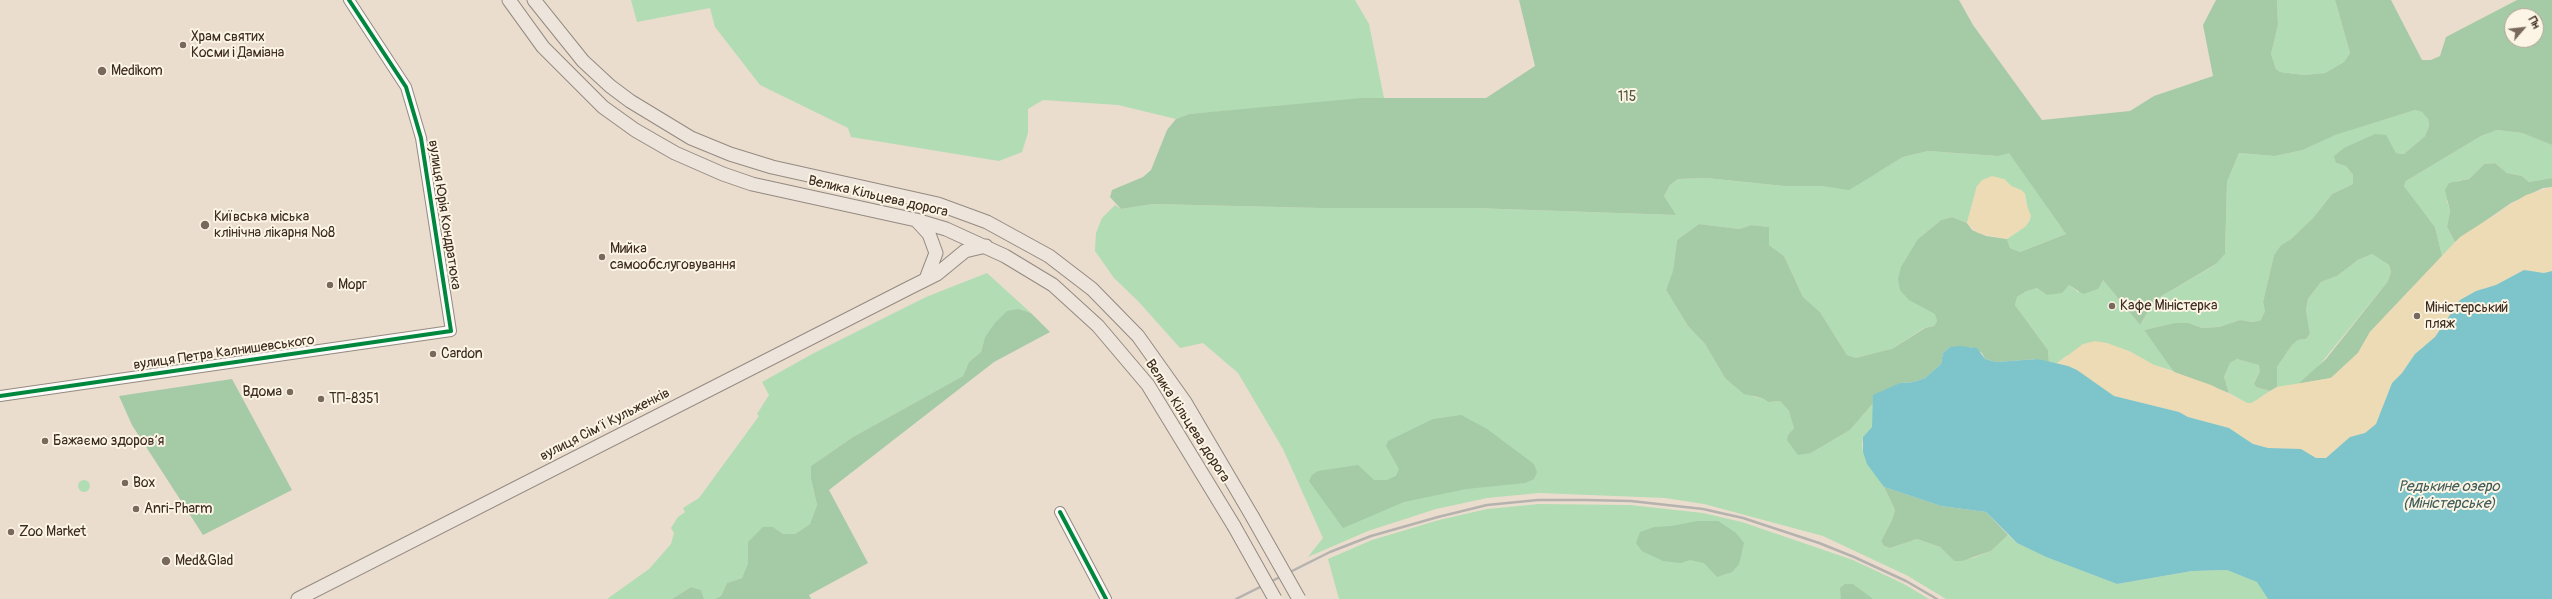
<!DOCTYPE html>
<html>
<head>
<meta charset="utf-8">
<style>
  body { margin:0 }
  #map { position:relative; width:2552px; height:599px; overflow:hidden; background:#eaddce; font-family:Pangolin,sans-serif }
  canvas { display:block }
  .north { position:absolute; left:2504px; top:8px; width:40px; height:40px; box-sizing:border-box; background:#fcf5e5; border:1px solid #afa495; border-radius:50%; rotate:62deg; font-size:11px; font-weight:700; line-height:16px; text-align:center; color:#3b2a1e }
  .north::after { content:''; display:block; margin:auto; width:14px; height:18px; background:#78695c; clip-path:polygon(50% 0,100% 100%,50% 72%,0 100%) }
</style>
</head>
<body>
<div id="map">
<canvas width="2552" height="599"></canvas>
<div class="north">Пн</div>
</div>
<script>
const ctx = document.querySelector('canvas').getContext('2d');
ctx.lineJoin = 'round';
function paint(path, color) {
  ctx.fillStyle = color;
  ctx.fill(path, 'evenodd');
}
function toPath(rows) {
  const path = new Path2D();
  for (const r of rows) {
    if (r.length === 3) {
      path.moveTo(r[0] + r[2], r[1]);
      path.arc(r[0], r[1], r[2], 0, 2 * Math.PI);
      continue;
    }
    path.moveTo(r[0], r[1]);
    for (let i = 2; i < r.length; i += 2) path.lineTo(r[i], r[i + 1]);
  }
  return path;
}
function trace(path, color, width, dash) {
  ctx.strokeStyle = color;
  ctx.lineWidth = width;
  ctx.lineCap = dash ? 'butt' : 'round';
  ctx.setLineDash(dash || []);
  ctx.stroke(path);
}
function label(font, color, halo, rows, align = 'center') {
  ctx.font = font + ' Pangolin,sans-serif';
  ctx.lineWidth = 4;
  ctx.setLineDash([]);
  ctx.textBaseline = 'middle';
  ctx.strokeStyle = halo;
  ctx.fillStyle = color;
  for (const [text, x, y, turn = 0] of rows) {
    ctx.save();
    ctx.translate(x, y);
    ctx.rotate((+turn || 0) * Math.PI / 180);
    ctx.textAlign = isNaN(turn) ? turn : align;
    if (halo) ctx.strokeText(text, 0, 0);
    ctx.fillText(text, 0, 0);
    ctx.restore();
  }
}
paint(toPath([
  [631,0,1355,0,1369,24,1384,98,1189,114,1176,119,1118,105,1043,100,1028,109,1028,133,1022,152,999,161,851,137,848,128,760,85,715,27,710,8,637,22],
  [2277,0,2335,0,2350,53,2344,62,2325,73,2304,75,2280,72,2276,69,2271,54,2278,25],
  [2415,110,2422,112,2428,119,2429,126,2425,136,2404,154,2396,153,2385,135,2336,163,2346,166,2353,175,2353,184,2332,194,2313,218,2291,239,2281,245,2274,255,2263,302,2265,311,2261,320,2253,322,2240,320,2219,327,2202,328,2189,323,2176,323,2144,330,2174,371,2154,365,2129,351,2066,356,2056,364,2049,363,2048,350,2015,305,2017,297,2027,291,2037,288,2048,295,2069,285,2078,292,2103,280,2140,325,2155,300,2215,265,2225,254,2227,182,2239,153,2275,156,2303,150,2334,135],
  [2497,130,2522,133,2552,145,2552,178,2529,182,2522,176,2507,173,2495,163,2484,164,2469,179,2457,181,2447,201,2450,211,2447,227,2455,242,2442,256,2435,227,2404,186,2406,181,2481,136],
  [1928,151,1998,156,2009,152,2066,234,2020,252,2010,248,2007,239,2026,226,2030,220,2025,194,2021,190,2011,186,2004,179,1977,186,1967,223,1952,217,1941,220,1918,239,1937,321,1934,326,1924,328,1892,349,1856,358,1847,355,1820,312,1803,297,1784,256,1769,245,1769,227,1751,225,1740,229,1699,224,1677,240,1673,272,1666,290,1688,326,1705,344,1725,378,1754,397,1762,398,1768,402,1780,401,1789,411,1793,421,1794,428,1788,435,1811,453,1850,430,1874,402,1872,427,1863,437,1862,445,1863,452,1884,487,1895,510,1892,520,1881,541,1884,546,1890,548,1917,539,1940,547,1954,561,1973,558,1991,551,2008,535,2017,543,2046,557,2117,584,2192,571,2227,570,2258,582,2268,599,1946,599,1908,576,1823,536,1704,504,1665,498,1539,493,1487,498,1436,509,1368,531,1308,557,1323,538,1283,449,1238,373,1203,343,1180,348,1138,301,1114,278,1095,251,1096,233,1102,218,1115,205,1121,209,1153,204,1320,208,1473,208,1675,215,1664,196,1670,185,1678,179,1706,178,1784,186,1823,186,1880,171,1903,157],
  [2372,254,2389,265,2391,272,2388,281,2317,368,2298,384,2277,387,2276,383,2277,367,2292,345,2298,340,2306,339,2310,334,2306,310,2308,299,2321,282,2337,276,2358,260],
  [987,273,1031,313,1019,309,996,323,985,337,981,352,969,362,963,376,853,437,811,466,811,479,817,505,810,524,795,534,783,534,773,527,748,542,748,563,742,578,727,583,721,596,715,599,704,599,701,590,691,587,672,599,607,599,649,569,671,544,674,533,671,528,678,517,685,512,683,508,699,498,759,416,757,414,769,395,762,382,814,353,926,297],
  [2237,359,2260,365,2260,371,2254,382,2256,387,2270,391,2252,403,2247,403,2229,393,2224,377,2230,363],
  [84,486,6],
  [1539,504,1630,505,1703,513,1742,522,1853,560,1904,584,1929,599,1339,599,1328,559,1372,540,1439,520,1487,509]
]), '#b2dcb4');
paint(toPath([
  [1519,0,1959,0,1973,25,2042,120,2130,111,2154,96,2213,76,2203,25,2216,0,2277,0,2278,25,2271,54,2276,69,2280,72,2304,75,2325,73,2344,62,2350,53,2335,0,2391,0,2422,60,2431,60,2440,56,2446,37,2517,0,2552,0,2552,145,2522,133,2497,130,2481,136,2406,181,2404,186,2435,227,2442,256,2370,332,2358,353,2331,378,2298,384,2326,359,2388,281,2391,272,2389,265,2372,254,2358,260,2337,276,2321,282,2308,299,2306,310,2310,334,2306,339,2298,340,2292,345,2277,367,2277,387,2270,391,2256,387,2254,383,2260,371,2259,365,2237,359,2230,363,2224,377,2229,393,2174,372,2144,330,2175,323,2189,323,2202,328,2219,327,2240,320,2253,322,2261,320,2265,311,2263,302,2274,255,2281,245,2291,239,2313,218,2332,194,2353,184,2353,175,2346,166,2336,163,2334,156,2344,148,2375,134,2386,135,2396,153,2404,154,2425,136,2429,126,2428,119,2422,112,2415,110,2335,135,2303,150,2275,156,2239,153,2227,182,2225,254,2216,264,2155,300,2140,325,2103,280,2098,289,2083,294,2069,285,2062,293,2047,295,2037,288,2027,291,2017,297,2015,305,2048,350,2049,363,2038,359,1996,362,1985,359,1982,353,1971,347,1950,347,1943,353,1941,364,1925,378,1914,382,1900,383,1873,398,1874,402,1850,430,1811,453,1798,455,1787,440,1788,435,1794,428,1789,411,1780,401,1768,402,1762,398,1744,394,1725,378,1705,344,1688,326,1666,290,1673,271,1677,240,1699,224,1740,229,1751,225,1769,227,1769,245,1784,256,1803,297,1820,312,1847,355,1856,358,1883,351,1892,349,1925,328,1934,326,1937,321,1935,314,1909,300,1900,290,1898,279,1901,267,1918,239,1941,220,1952,217,1967,223,1972,230,1986,236,2007,239,2010,248,2020,252,2066,234,2009,153,1998,156,1928,151,1903,157,1849,190,1823,186,1784,186,1706,178,1678,179,1670,185,1664,196,1676,215,1473,208,1320,208,1153,204,1121,209,1110,197,1112,190,1143,177,1151,170,1167,130,1176,119,1189,114,1362,98,1486,98,1535,66],
  [2512,16,2536,16,2536,40,2512,40],
  [2495,163,2507,173,2522,176,2529,182,2552,178,2552,187,2543,188,2511,203,2455,242,2447,227,2450,211,2445,190,2449,183,2469,179,2484,164],
  [1019,309,1031,313,1050,332,994,362,829,490,868,563,809,595,811,599,715,599,721,596,727,583,742,578,748,563,748,542,763,527,773,527,783,534,795,534,810,524,817,505,811,479,811,466,853,437,963,376,969,362,981,352,985,337,995,323,1007,311],
  [232,379,292,490,203,535,132,425,119,396],
  [1461,415,1487,429,1534,464,1537,472,1534,479,1525,483,1466,489,1404,502,1343,528,1309,481,1312,475,1318,471,1358,465,1374,480,1387,480,1396,476,1399,469,1386,446,1388,441,1433,419],
  [1884,487,1941,506,1986,512,2008,535,1991,551,1962,561,1954,561,1940,547,1917,539,1890,548,1884,546,1881,541,1892,520,1895,510],
  [1697,521,1718,521,1736,533,1744,543,1739,564,1732,572,1717,577,1704,563,1690,560,1681,563,1663,561,1642,551,1636,543,1640,532,1654,527,1672,526],
  [1845,584,1853,584,1873,599,1841,599,1840,588],
  [691,587,701,590,704,599,672,599]
]), '#a5caa6');
paint(toPath([
  [1992,176,2004,179,2011,186,2021,190,2025,194,2025,201,2031,216,2026,226,2007,239,1978,233,1967,223,1977,186,1982,180],
  [2552,187,2552,271,2544,273,2524,270,2496,285,2476,291,2460,300,2435,337,2415,354,2402,373,2392,383,2376,424,2365,433,2350,437,2326,458,2316,459,2301,449,2268,448,2253,444,2229,428,2188,417,2179,412,2114,396,2076,370,2056,364,2083,344,2095,341,2107,343,2129,351,2154,365,2211,385,2247,403,2252,403,2277,387,2331,378,2358,353,2370,332,2460,237,2526,195]
]), '#ecdbb4');
paint(toPath([
  [2524,270,2544,273,2552,271,2552,599,2268,599,2257,582,2227,570,2192,571,2117,584,2046,557,2017,543,1986,512,1941,506,1884,487,1867,464,1863,452,1863,437,1872,427,1873,395,1900,383,1914,382,1925,378,1941,364,1943,353,1950,347,1959,346,1977,348,1985,359,1996,362,2038,359,2068,366,2077,370,2114,396,2179,412,2188,417,2229,428,2253,444,2268,448,2301,449,2316,458,2326,458,2350,437,2365,433,2376,424,2392,383,2402,373,2415,354,2435,337,2460,300,2476,291,2496,285]
]), '#7dc5ca');
const minor = toPath([
  [0,396,451,331,421,138,406,87,349,0],
  [1060,512,1106,599]
]);
const major = toPath([
  [509,0,543,47,603,107,635,130,675,153,723,174,752,184,916,220,946,229,1005,256,1053,285,1098,326,1148,385,1234,526],
  [534,0,583,61,610,86,630,101,691,138,730,154,772,167,938,204,987,222,1049,256,1092,289,1138,336,1185,402,1252,516],
  [917,221,929,234,936,253,926,279],
  [298,599,911,287,937,274,965,251,986,246]
]);
trace(minor, '#948a80', 12);
trace(major, '#948a80', 15);
trace(minor, '#fcfaf8', 10);
trace(major, '#ede4dc', 13);
trace(toPath([
  [1236,599,1330,552,1371,536,1438,517,1487,505,1538,500,1586,500,1631,501,1703,509,1743,518,1819,543,1854,557,1906,581,1937,599]
]), '#b6b2af', 2.5);
const majorBridge = toPath([
  [1252,516,1299,599],
  [1234,526,1275,599]
]);
trace(majorBridge, '#948a80', 15, []);
trace(majorBridge, '#ede4dc', 13);
trace(toPath([
  [0,396,451,331,421,138,406,87,349,0],
  [1060,512,1106,599]
]), '#00873e', 4);
for (const [x, y, r, color] of [
  [183,45,4,"#78695c"],
  [102,71,5,"#78695c"],
  [205,225,5,"#78695c"],
  [602,257,4,"#78695c"],
  [330,285,4,"#78695c"],
  [2112,306,4,"#78695c"],
  [2417,316,4,"#78695c"],
  [433,354,4,"#78695c"],
  [290,392,4,"#78695c"],
  [321,399,4,"#78695c"],
  [45,441,4,"#78695c"],
  [125,483,4,"#78695c"],
  [136,509,4,"#78695c"],
  [11,532,4,"#78695c"],
  [166,561,5,"#78695c"]
]) {
  const dot = new Path2D();
  dot.arc(x, y, r, 0, 2 * Math.PI);
  ctx.fillStyle = color;
  ctx.fill(dot);
  trace(dot, '#fcf5e5', 1.5);
}
label('14px', '#3b2a1e', '#fcf5e5', [
  ["Храм святих",191,37],
  ["Косми і Даміана",191,53],
  ["Medikom",111,71],
  ["Київська міська",214,217],
  ["клінічна лікарня №8",214,233],
  ["Мийка",610,249],
  ["самообслуговування",610,265],
  ["Морг",338,285],
  ["Кафе Міністерка",2120,306],
  ["Міністерський",2425,308],
  ["пляж",2425,324],
  ["Cardon",441,354],
  ["Вдома",282,392,"right"],
  ["ТП-8351",329,399],
  ["Бажаємо здоровʼя",53,441],
  ["Box",133,483],
  ["Anri-Pharm",144,509],
  ["Zoo Market",19,532],
  ["Med&Glad",175,561]
], 'left');
label('14px', '#4e563e', '#fcf5e5', [
  ["115",1627,97]
]);
label('14px', '#3b2a1e', '#fcf5e5', [
  ["Велика Кільцева дорога",878,197,13],
  ["вулиця Юрія Кондратюка",444,215,81],
  ["вулиця Петра Калнишевського",224,353,-8],
  ["Велика Кільцева дорога",1187,421,57],
  ["вулиця Сімʼї Кульженків",605,425,-27]
]);
label('italic 15px', '#425d5a', '#fcf5e5', [
  ["Редькине озеро",2449,487],
  ["(Міністерське)",2449,504]
]);
</script>
</body>
</html>
